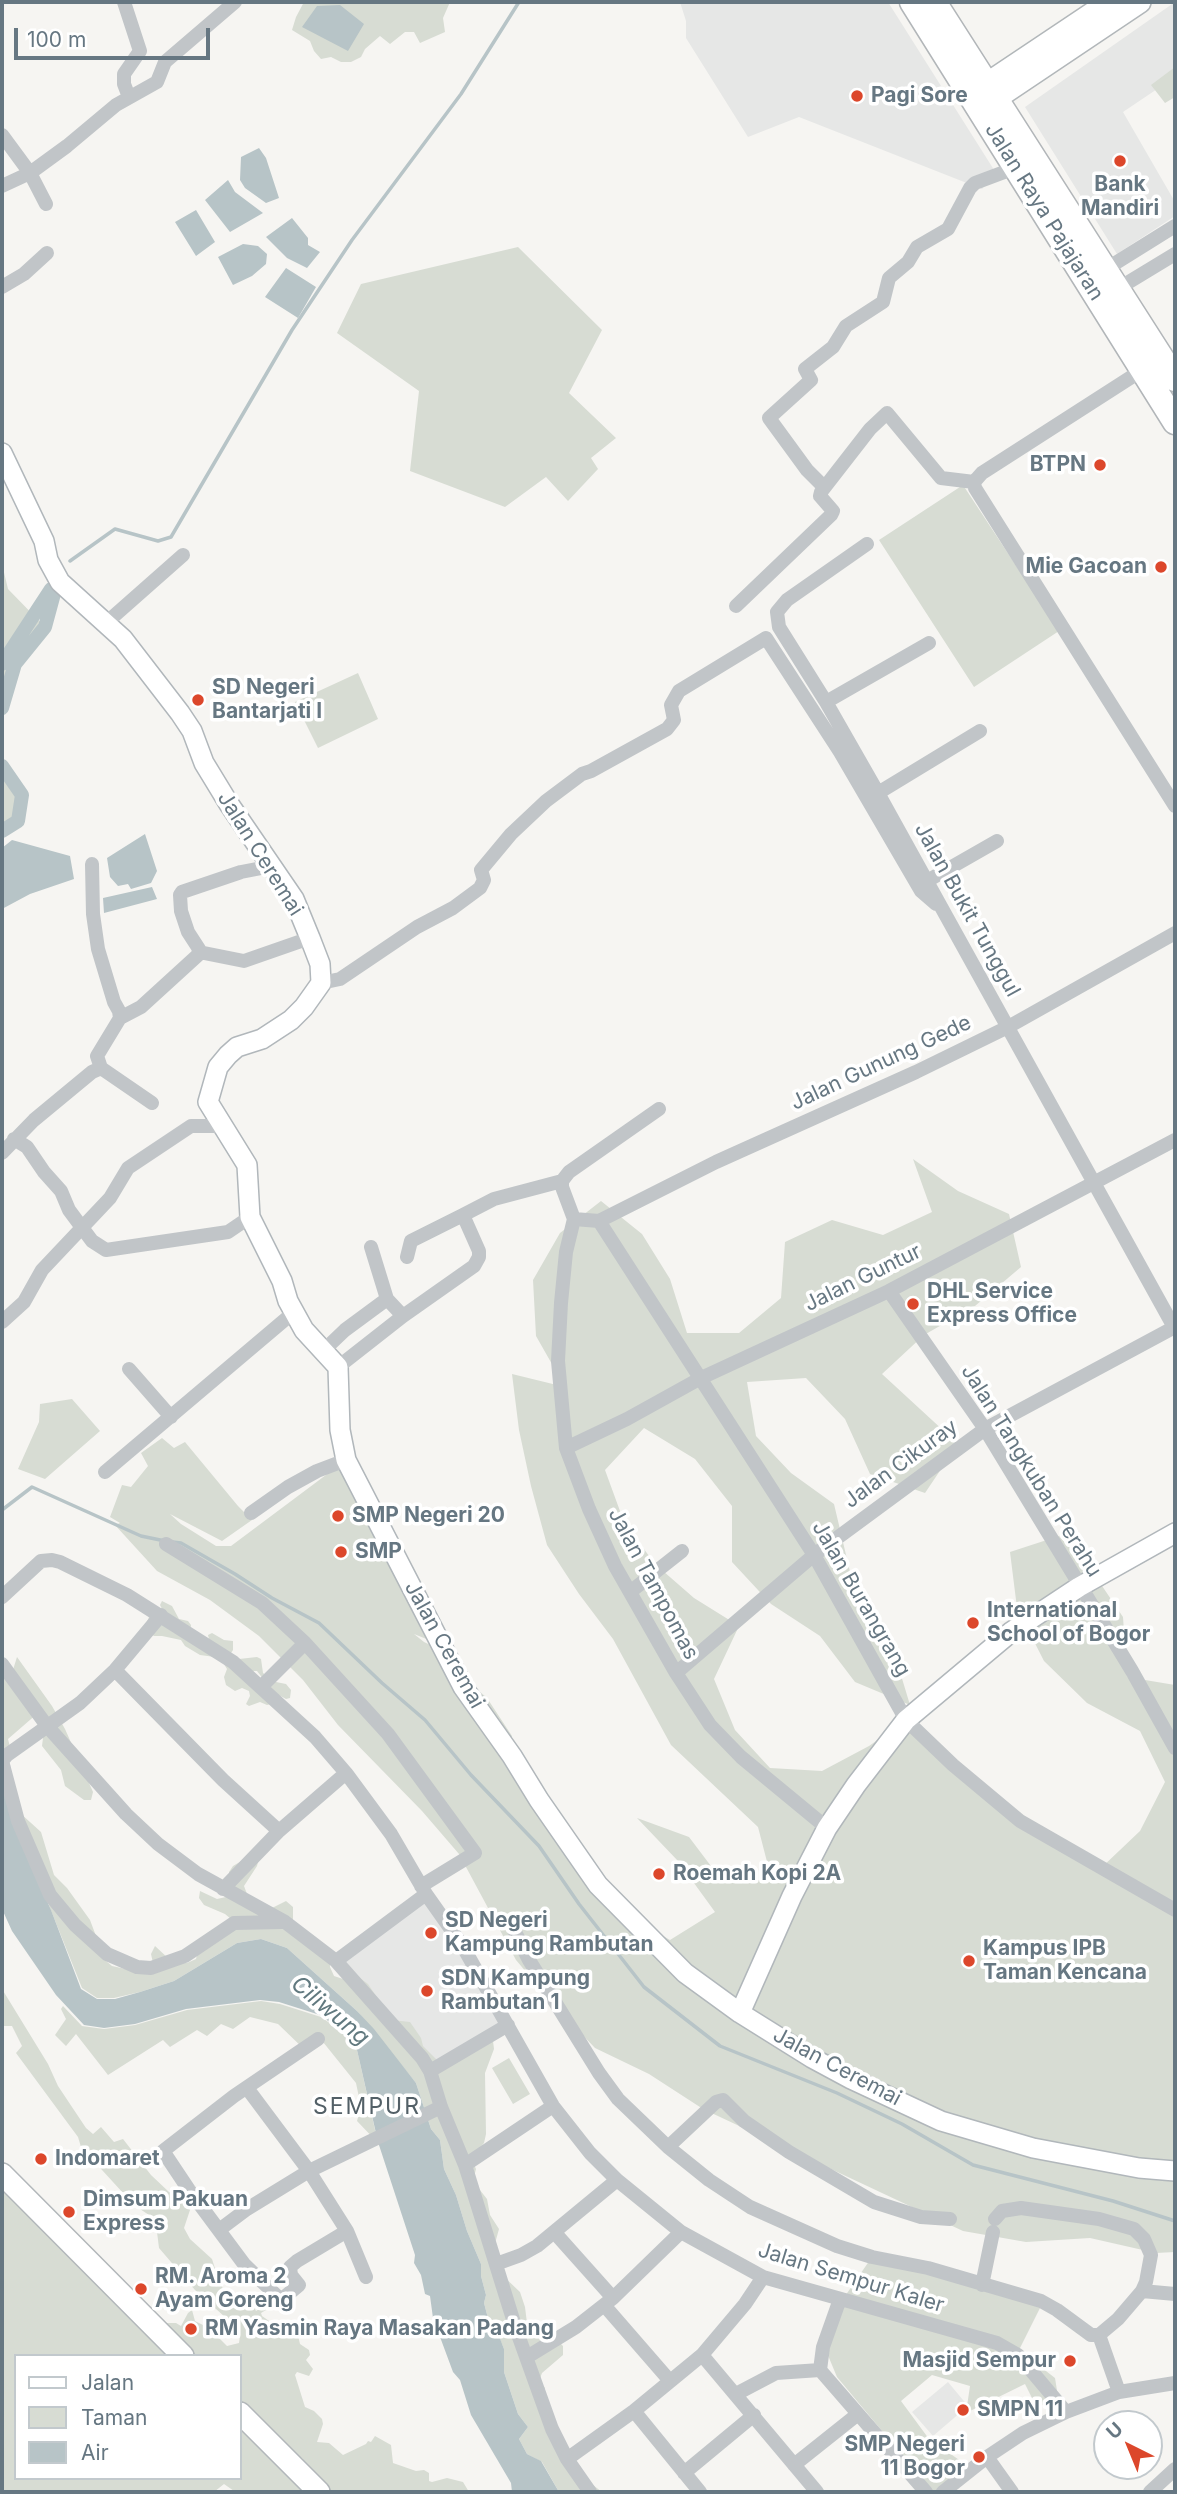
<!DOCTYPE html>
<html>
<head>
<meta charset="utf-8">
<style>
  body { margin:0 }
  #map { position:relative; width:1177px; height:2494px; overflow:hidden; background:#f6f5f2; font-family:Inter,sans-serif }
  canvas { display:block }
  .frame { position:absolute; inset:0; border:4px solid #667782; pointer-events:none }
  .legend { position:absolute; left:14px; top:2354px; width:228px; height:126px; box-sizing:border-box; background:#fff; border:2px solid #c2c9cd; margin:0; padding:9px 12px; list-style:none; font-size:21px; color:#667782 }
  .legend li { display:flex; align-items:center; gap:14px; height:35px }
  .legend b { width:35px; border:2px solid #c2c9cd }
  .north { position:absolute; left:1093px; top:2410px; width:70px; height:70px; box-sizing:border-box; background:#fff; border:2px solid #c2c9cd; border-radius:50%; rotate:317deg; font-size:19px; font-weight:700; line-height:28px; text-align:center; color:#667782 }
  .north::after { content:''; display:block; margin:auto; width:24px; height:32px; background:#dc472b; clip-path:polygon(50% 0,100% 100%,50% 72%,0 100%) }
  .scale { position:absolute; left:14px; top:28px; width:196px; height:32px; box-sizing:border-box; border:4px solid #667782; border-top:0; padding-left:9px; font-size:21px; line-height:24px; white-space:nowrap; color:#667782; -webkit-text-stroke:5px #fff; paint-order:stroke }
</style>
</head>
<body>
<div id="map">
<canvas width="1177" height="2494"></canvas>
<div class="frame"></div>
<ul class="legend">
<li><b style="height:9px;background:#fff"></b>Jalan</li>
<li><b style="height:19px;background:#d7dcd3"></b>Taman</li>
<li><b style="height:19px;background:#b7c4c7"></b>Air</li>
</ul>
<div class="north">U</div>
<div class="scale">100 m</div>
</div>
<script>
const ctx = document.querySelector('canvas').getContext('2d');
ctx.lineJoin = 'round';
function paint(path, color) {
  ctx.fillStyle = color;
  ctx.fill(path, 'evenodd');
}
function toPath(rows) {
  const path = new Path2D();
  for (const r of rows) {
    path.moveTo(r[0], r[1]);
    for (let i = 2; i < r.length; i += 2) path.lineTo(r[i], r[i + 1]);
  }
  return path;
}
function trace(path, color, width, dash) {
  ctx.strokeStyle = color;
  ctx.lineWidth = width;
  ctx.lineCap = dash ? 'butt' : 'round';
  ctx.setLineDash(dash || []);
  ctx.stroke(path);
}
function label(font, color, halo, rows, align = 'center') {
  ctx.font = font + ' Inter,sans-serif';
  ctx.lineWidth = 7;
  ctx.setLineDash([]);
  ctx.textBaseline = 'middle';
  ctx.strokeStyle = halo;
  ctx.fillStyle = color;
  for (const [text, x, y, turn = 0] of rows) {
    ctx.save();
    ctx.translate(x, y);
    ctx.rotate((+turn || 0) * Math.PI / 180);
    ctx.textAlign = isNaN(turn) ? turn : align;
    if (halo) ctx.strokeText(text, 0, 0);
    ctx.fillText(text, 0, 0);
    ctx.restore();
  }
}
paint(toPath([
  [680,2,888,2,996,173,982,189,799,117,748,137,686,38,686,21],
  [1175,2,1175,77,1123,112,1175,202,1175,216,1117,254,1025,107],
  [426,1894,508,2025,430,2071,336,1961],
  [948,2382,968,2406,933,2436,912,2412]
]), '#e6e7e6');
paint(toPath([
  [304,2,450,2,443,18,445,32,420,43,414,32,405,32,390,44,380,36,365,49,361,57,351,62,341,62,331,57,321,59,314,51,310,41,292,30,296,17],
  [1175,67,1175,97,1165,103,1151,85],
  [518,247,602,330,569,393,616,438,591,458,598,469,568,501,546,477,505,507,410,471,419,391,337,333,361,284],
  [963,485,1059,631,974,687,879,540],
  [2,564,8,589,45,627,15,664,2,708],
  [358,673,378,719,318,748,295,702],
  [2,766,22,795,18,821,2,829],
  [913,1159,958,1191,1009,1214,1021,1267,975,1306,924,1335,882,1374,958,1444,925,1493,870,1474,845,1419,806,1378,747,1382,756,1436,791,1473,834,1504,859,1610,894,1652,910,1705,855,1682,820,1636,771,1604,732,1562,732,1506,695,1459,644,1428,605,1470,624,1522,655,1564,694,1598,739,1626,714,1679,735,1730,770,1768,822,1771,869,1746,906,1720,967,1777,1100,1869,1140,1831,1165,1782,1140,1731,1087,1703,1044,1661,1017,1608,1010,1552,1059,1536,1094,1574,1123,1617,1127,1677,1175,1685,1175,2252,1156,2253,1090,2238,1026,2242,963,2231,703,2109,649,2074,595,2048,553,2004,516,1960,459,1854,422,1811,338,1725,303,1680,259,1636,210,1600,157,1571,115,1525,120,1523,110,1517,122,1485,131,1487,148,1466,141,1453,162,1438,174,1448,185,1442,238,1506,252,1520,222,1541,170,1514,181,1524,216,1546,231,1546,346,1460,434,1642,414,1634,424,1642,437,1648,462,1676,487,1698,512,1736,506,1756,620,1911,670,1940,715,1912,678,1861,637,1818,689,1837,720,1878,772,1881,758,1827,671,1745,613,1639,579,1594,547,1545,531,1486,519,1430,512,1374,565,1387,536,1336,533,1280,560,1233,601,1201,642,1234,670,1279,687,1333,739,1333,781,1298,785,1242,832,1220,883,1235,932,1212],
  [72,1399,100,1431,45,1479,18,1469,39,1422,40,1404],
  [162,1601,172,1606,179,1619,188,1621,191,1625,190,1633,209,1639,208,1635,212,1633,224,1640,233,1641,233,1650,231,1653,239,1659,257,1657,261,1659,263,1673,276,1682,286,1684,291,1690,290,1698,286,1699,273,1692,257,1671,253,1671,275,1703,267,1705,260,1702,249,1706,246,1704,250,1696,249,1691,242,1688,235,1691,226,1685,224,1677,227,1669,222,1661,215,1657,200,1655,185,1646,181,1640,162,1636,154,1636,151,1634,147,1622,149,1617,162,1609,160,1605],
  [17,1657,52,1706,65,1729,93,1792,91,1800,84,1800,65,1786,61,1770,42,1746,43,1738,38,1713,8,1739,10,1747,8,1755,20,1813,41,1832,54,1875,67,1888,90,1920,105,1960,112,1966,139,1972,153,1963,151,1954,155,1946,169,1959,177,1962,187,1963,196,1959,198,1951,231,1919,225,1914,204,1905,199,1898,200,1891,217,1899,226,1897,230,1889,229,1872,233,1866,250,1856,259,1858,257,1866,244,1886,247,1894,270,1909,286,1901,293,1907,293,1923,330,1959,330,1967,334,1976,343,1979,351,1976,360,1978,368,1984,392,2020,410,2022,421,2038,423,2046,442,2065,493,2041,494,2049,485,2073,486,2134,484,2143,471,2158,476,2169,474,2177,476,2185,487,2199,490,2215,499,2229,494,2247,500,2273,520,2292,525,2307,527,2323,530,2331,539,2336,557,2340,563,2346,563,2355,542,2373,539,2381,545,2388,545,2397,553,2423,589,2482,602,2492,559,2492,542,2462,527,2454,519,2439,528,2427,518,2414,504,2372,504,2349,499,2337,489,2322,484,2303,486,2295,481,2276,481,2264,467,2231,456,2195,444,2169,440,2140,431,2129,416,2083,357,2011,287,1948,261,1939,237,1943,174,1981,140,1992,114,1998,97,1998,82,1988,48,1903,2,1834,2,1669,12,1673],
  [2,1989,48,2064,58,2086,86,2128,93,2134,101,2127,114,2142,123,2139,151,2175,169,2192,181,2197,192,2204,184,2228,190,2239,212,2259,219,2281,211,2285,220,2284,224,2290,229,2289,233,2293,242,2295,246,2292,256,2311,267,2304,266,2310,261,2313,262,2316,272,2323,280,2333,289,2327,286,2322,296,2327,300,2344,309,2350,310,2355,306,2360,313,2369,309,2376,297,2372,295,2375,305,2407,314,2411,322,2419,323,2424,317,2442,329,2443,343,2455,366,2444,368,2441,371,2442,375,2436,391,2445,393,2463,416,2471,424,2470,429,2473,429,2481,432,2482,447,2478,463,2482,469,2492,329,2492,324,2489,302,2458,281,2452,240,2418,240,2356,184,2356,166,2329,166,2323,176,2323,181,2326,188,2313,192,2310,195,2321,209,2328,227,2346,239,2343,240,2336,235,2333,236,2327,195,2290,159,2248,157,2232,149,2215,134,2205,81,2147,78,2137,16,2053,22,2046,12,2026,4,2026,2,2024],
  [261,2001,280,2004,321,2017,345,2034,357,2050,378,2143,357,2121,361,2107,356,2083,323,2042,306,2051,278,2024,250,2017,233,2029,221,2024,207,2036,197,2030,170,2047,163,2040,108,2075,76,2034,66,2046,55,2035,66,2019,61,2009,63,2006,82,2026,104,2029,135,2025,187,2010],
  [509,2058,530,2094,513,2104,492,2068],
  [2,2189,168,2356,16,2356,16,2478,240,2478,240,2422,305,2492,240,2492,234,2491,224,2484,214,2492,2,2492],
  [874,2254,1042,2304,1019,2350,1055,2378,1059,2403,1036,2406,1025,2384,966,2413,970,2386,932,2375,901,2401,929,2439,965,2464,941,2492,933,2492,837,2377,827,2353,841,2302]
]), '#d7dcd3');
paint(toPath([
  [340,5,364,24,348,51,302,27,317,6],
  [259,148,266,158,279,198,266,203,245,188,240,180,241,157],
  [228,180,235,192,263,213,230,232,205,200],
  [196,210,215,242,196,256,175,222],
  [292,218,308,238,308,245,320,252,307,268,287,258,266,237],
  [243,244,258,246,267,254,266,264,252,276,233,285,218,257],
  [286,268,316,287,298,318,265,297],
  [145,834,157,871,151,883,131,889,128,884,118,886,110,877,107,858],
  [12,840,70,856,74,879,30,894,2,909,2,848],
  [152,887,157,899,104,913,103,898],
  [2,1782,18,1835,51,1910,81,1989,97,1999,115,1999,140,1992,174,1981,237,1943,261,1939,287,1948,357,2011,374,2029,416,2083,431,2129,440,2140,444,2169,456,2195,467,2231,481,2264,481,2276,486,2295,484,2303,489,2322,499,2336,504,2349,504,2372,518,2414,528,2427,519,2439,527,2454,541,2461,559,2492,512,2492,511,2483,471,2415,460,2380,453,2372,433,2318,430,2296,425,2294,421,2275,414,2263,415,2255,378,2142,357,2050,346,2034,320,2015,279,2002,260,2000,186,2009,135,2024,104,2028,84,2025,56,1995,12,1931,2,1909]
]), '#b7c4c7');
trace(toPath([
  [70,561,115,529,158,541,171,537,292,330,352,240,461,94,519,2],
  [2,1510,32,1487,141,1536,165,1541],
  [172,1542,181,1543,235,1574,272,1598,319,1623,382,1683,425,1720,471,1775,539,1846,579,1904,644,1987,720,2046,837,2093,902,2124,973,2165,1113,2201,1175,2221]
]), '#b7c4c7', 3.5);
trace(toPath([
  [2,664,51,589],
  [2,708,15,664,45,627,58,579],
  [2,766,22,795,18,821,2,831]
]), '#b7c4c7', 14);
const secondary = toPath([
  [2,453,44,541,48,560,60,582,123,639,180,713,192,731,204,763,229,804,294,899,310,938,320,964,321,983,304,1007,291,1020,262,1039,237,1047,228,1055,218,1067,208,1102,247,1165,250,1217,282,1281,288,1301,304,1330,338,1367,340,1430,346,1460,463,1687,512,1756,539,1800,598,1885,685,1973,740,2013,812,2058,851,2079,941,2121,1033,2148,1139,2168,1175,2171],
  [740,2013,792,1896,827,1828,856,1785,906,1720,1011,1632,1079,1587,1175,1533]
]);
const primary = toPath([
  [973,93,1109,2],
  [982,108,1140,2],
  [2,2174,183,2356],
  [240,2413,319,2492]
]);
const highway = toPath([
  [912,2,1175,422],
  [934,2,1175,379]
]);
trace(secondary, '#b1b7bb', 22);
trace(primary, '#b2b7ba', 24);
trace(highway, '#b2b6b9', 27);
trace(toPath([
  [124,2,140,51,124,74,124,84,129,97],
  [2,135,30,173,2,186],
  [46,204,30,173,67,146,116,105,157,82,165,62,235,2],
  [1106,269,1175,226],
  [2,287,24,274,47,253],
  [1119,288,1175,254],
  [974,482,975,488,1175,806],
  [974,482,982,473,1147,367],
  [824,487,807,470,769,418,811,380,805,369,833,347,846,326,883,302,889,278,908,262,917,247,948,229,970,188,975,183,1015,168],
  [867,544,787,600,777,612,779,627,826,702,878,793,1175,1329],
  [736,606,831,515,833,511,820,496,821,492,870,429,887,413,941,478,974,482],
  [106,623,183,555],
  [826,702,929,643],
  [878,793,980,731],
  [92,864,93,914,98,949,114,1002,119,1011,120,1018],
  [927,881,997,841],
  [199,952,244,961,310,938],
  [321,983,340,979,417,927,453,908,480,888,484,880,481,870,511,834,546,801,582,774,591,771,667,729,674,720,671,705,679,691,766,638,840,752,921,891,936,904],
  [101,1068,97,1056,120,1018,141,1007,198,955,199,949,188,932,181,911,180,895,182,892,241,872,272,866],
  [101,1068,152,1103],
  [14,1139,27,1147,44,1172,61,1191,69,1210,92,1241,106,1250,228,1232,250,1217],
  [2,1153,34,1120,92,1072,101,1068],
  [574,1219,566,1252,561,1303,558,1361,566,1448,589,1509,615,1566,676,1673,710,1725,741,1757,827,1828],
  [599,1221,814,1555,906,1720,953,1765,1020,1821,1175,1910],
  [599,1221,716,1162,916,1072,1008,1027,1175,933],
  [599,1221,574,1219,562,1187,562,1181,569,1172,659,1109],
  [371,1247,387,1299,403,1316],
  [407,1257,411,1241,463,1215],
  [889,1291,985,1429,1132,1671,1175,1748],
  [2,1322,24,1302,42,1270,110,1198,128,1168,191,1126,221,1126],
  [323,1351,345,1330,387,1299],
  [338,1367,403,1316,474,1266,479,1257,479,1251,463,1215,494,1199,562,1181],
  [129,1369,171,1417],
  [566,1448,627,1419,701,1378,889,1291,1175,1140],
  [105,1472,294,1312],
  [251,1513,288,1487,317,1471,346,1460],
  [166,1544,262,1603,305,1643],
  [630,1592,682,1551],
  [2,1597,41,1561,52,1560,60,1562,127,1595,233,1662,315,1737,346,1773,391,1834,426,1894,462,1945,553,2106,590,2153,617,2180,681,2232,763,2277,997,2343,1018,2355,1066,2412],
  [161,1615,115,1670,80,1703,7,1755,2,1761,18,1821,50,1895,75,1925,107,1954,137,1967,151,1968,185,1956,234,1923,282,1922],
  [2,1664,47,1726,126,1814,158,1844,198,1874,285,1922,336,1961,422,2058,430,2071,441,2107,465,2165,516,2329,552,2429,567,2459,590,2492],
  [115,1670,223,1780,279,1831,223,1889],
  [676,1673,814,1555,985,1429,1175,1327],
  [261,1687,305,1643,388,1734,475,1853,421,1886],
  [279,1831,346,1773],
  [510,1922,529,1960,599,2073,618,2099,668,2147,709,2180,750,2207,837,2246,872,2257,928,2268,1041,2301,1057,2310,1091,2335,1099,2335,1118,2319,1142,2291,1146,2282,1151,2255,1144,2239,1134,2229,1099,2219,1021,2208,1002,2211,995,2219],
  [336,1961,426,1894],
  [318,2039,234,2096,163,2151,189,2190,244,2264,281,2300,299,2285,291,2275,290,2267,297,2261,347,2231],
  [430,2071,508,2025],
  [247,2088,309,2171,347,2231,366,2277],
  [668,2147,716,2102,723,2100,744,2121,789,2152,874,2202,921,2217,950,2219],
  [465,2165,553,2106],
  [219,2230,247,2209,309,2171,441,2107],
  [555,2233,613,2298],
  [496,2264,521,2255,537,2246,617,2180],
  [982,2285,993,2232],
  [1142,2291,1175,2294],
  [604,2305,670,2381],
  [1099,2335,1119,2392],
  [702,2355,817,2492],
  [527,2357,576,2327,613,2298,681,2232],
  [820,2370,823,2347,840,2299],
  [736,2394,776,2373,820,2370,926,2492],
  [634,2411,700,2492],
  [987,2457,1012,2492],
  [567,2459,634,2411,702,2355,745,2304,763,2277],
  [794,2465,858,2414],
  [684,2473,754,2415],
  [943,2492,987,2457,1023,2433,1066,2412,1119,2392,1175,2383],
  [1150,2492,1175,2469]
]), '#c1c5c8', 14);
trace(secondary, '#fff', 19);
trace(primary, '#fff', 21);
trace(highway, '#fff', 24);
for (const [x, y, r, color] of [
  [857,96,7,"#dc472b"],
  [1120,161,7,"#dc472b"],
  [1100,465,7,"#dc472b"],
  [1161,567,7,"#dc472b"],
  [198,700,7,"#dc472b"],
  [913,1304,7,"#dc472b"],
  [338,1516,7,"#dc472b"],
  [341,1552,7,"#dc472b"],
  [973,1623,7,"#dc472b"],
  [659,1874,7,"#dc472b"],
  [431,1933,7,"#dc472b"],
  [969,1961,7,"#dc472b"],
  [427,1991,7,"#dc472b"],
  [41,2159,7,"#dc472b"],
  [69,2212,7,"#dc472b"],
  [141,2289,7,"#dc472b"],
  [191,2329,7,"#dc472b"],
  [1070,2361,7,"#dc472b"],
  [963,2410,7,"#dc472b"],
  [979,2457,7,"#dc472b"]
]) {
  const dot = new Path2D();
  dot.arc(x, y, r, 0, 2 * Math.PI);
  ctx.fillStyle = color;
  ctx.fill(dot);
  trace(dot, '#fff', 2.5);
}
label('bold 21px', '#667782', '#fff', [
  ["Pagi Sore",871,96],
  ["Bank",1120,185,"center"],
  ["Mandiri",1120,209,"center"],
  ["BTPN",1086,465,"right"],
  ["Mie Gacoan",1147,567,"right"],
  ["SD Negeri",212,688],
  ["Bantarjati I",212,712],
  ["DHL Service",927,1292],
  ["Express Office",927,1316],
  ["SMP Negeri 20",352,1516],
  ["SMP",355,1552],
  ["International",987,1611],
  ["School of Bogor",987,1635],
  ["Roemah Kopi 2A",673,1874],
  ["SD Negeri",445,1921],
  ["Kampung Rambutan",445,1945],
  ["Kampus IPB",983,1949],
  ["Taman Kencana",983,1973],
  ["SDN Kampung",441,1979],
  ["Rambutan 1",441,2003],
  ["Indomaret",55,2159],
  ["Dimsum Pakuan",83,2200],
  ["Express",83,2224],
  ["RM. Aroma 2",155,2277],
  ["Ayam Goreng",155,2301],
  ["RM Yasmin Raya Masakan Padang",205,2329],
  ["Masjid Sempur",1056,2361,"right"],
  ["SMPN 11",977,2410],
  ["SMP Negeri",965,2445,"right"],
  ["11 Bogor",965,2469,"right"]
], 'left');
label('21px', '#667782', '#fff', [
  ["Jalan Raya Pajajaran",1044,212,58],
  ["Jalan Ceremai",260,854,58],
  ["Jalan Bukit Tunggul",967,910,61],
  ["Jalan Gunung Gede",881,1063,-25],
  ["Jalan Guntur",863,1278,-26],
  ["Jalan Cikuray",901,1464,-36],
  ["Jalan Tangkuban Perahu",1031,1471,58],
  ["Jalan Tampomas",653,1584,62],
  ["Jalan Burangrang",861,1599,60],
  ["Jalan Ceremai",444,1645,61],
  ["Jalan Ceremai",837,2067,28],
  ["Jalan Sempur Kaler",851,2278,17]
]);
label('italic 23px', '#61797f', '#fff', [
  ["Ciliwung",330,2011,40]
]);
ctx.letterSpacing = '2px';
label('23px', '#536067', '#fff', [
  ["SEMPUR",367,2107]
]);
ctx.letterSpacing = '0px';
</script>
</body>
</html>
